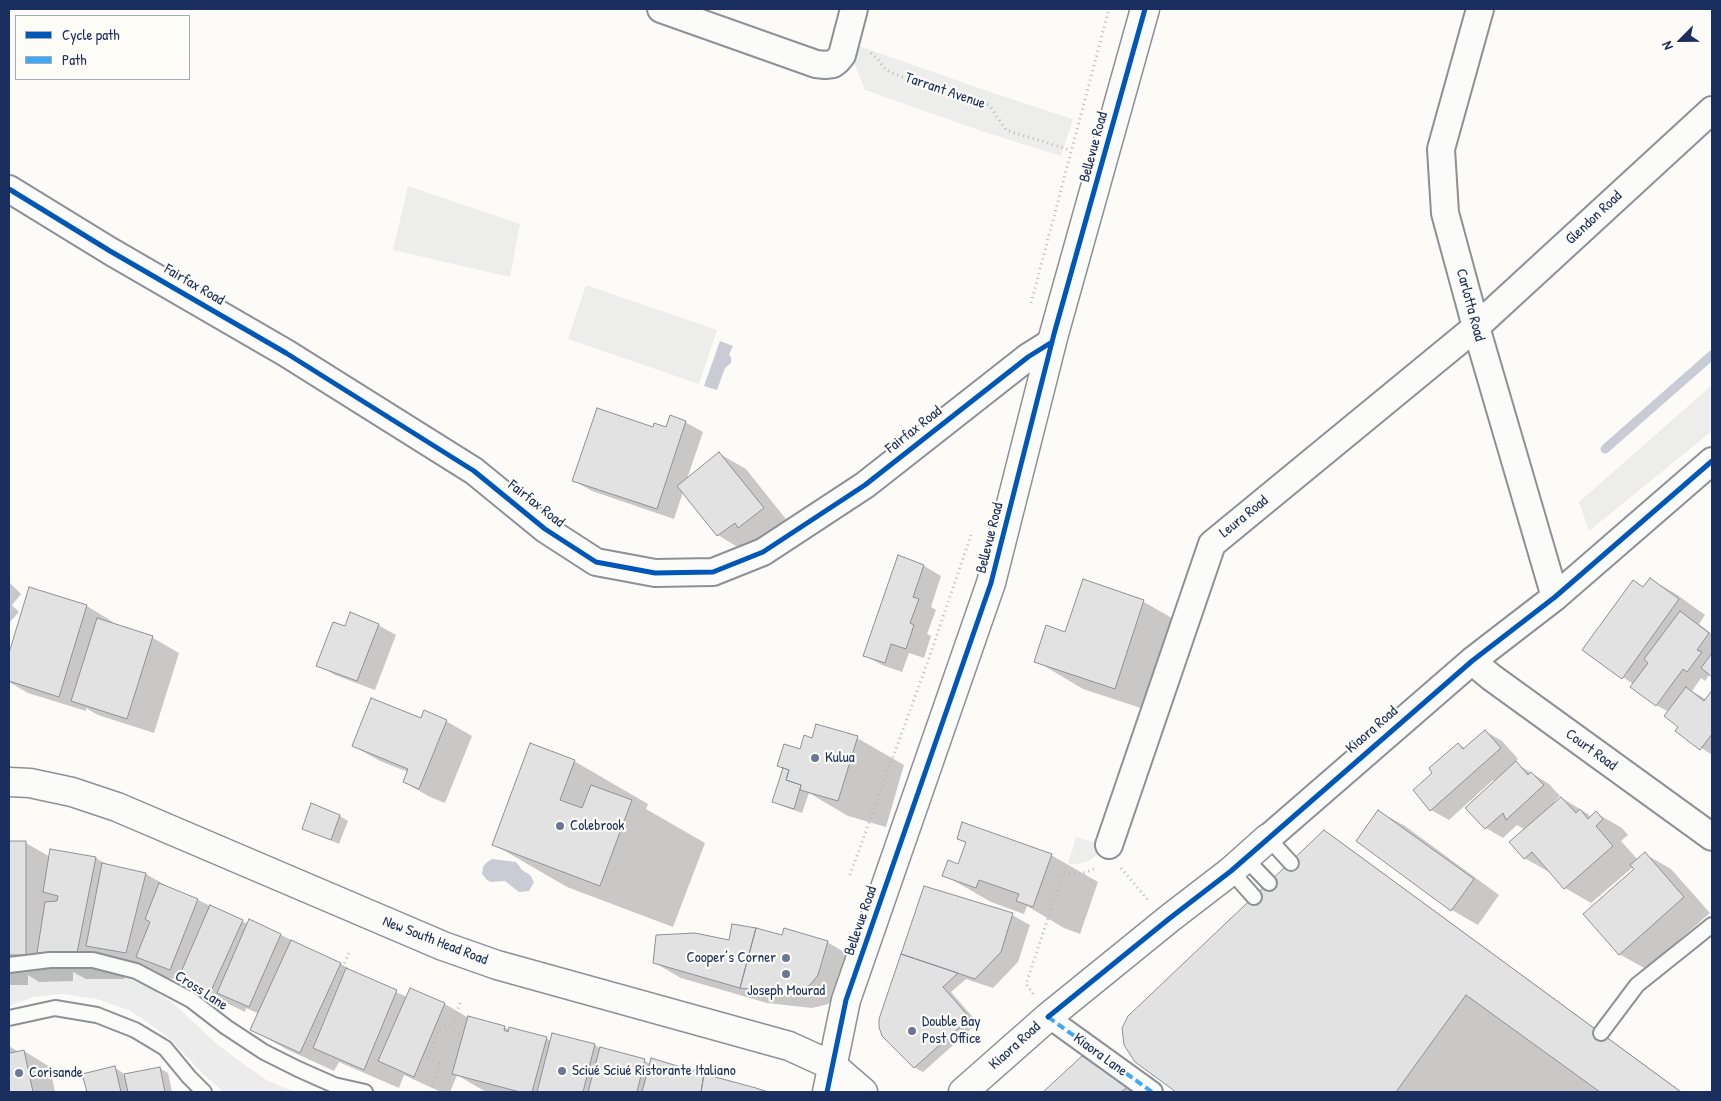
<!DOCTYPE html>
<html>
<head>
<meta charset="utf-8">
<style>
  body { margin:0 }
  #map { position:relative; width:1721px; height:1101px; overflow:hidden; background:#fcfbf8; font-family:"Patrick Hand",sans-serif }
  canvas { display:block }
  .frame { position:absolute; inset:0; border:10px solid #1b2f5e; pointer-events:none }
  .legend { position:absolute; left:15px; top:15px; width:175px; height:65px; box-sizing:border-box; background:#fdfcf7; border:1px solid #a3aaba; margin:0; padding:6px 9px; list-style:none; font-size:15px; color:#1b2f5e }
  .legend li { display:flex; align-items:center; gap:10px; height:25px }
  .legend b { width:25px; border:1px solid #a3aaba }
  .north { position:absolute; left:1656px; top:15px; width:50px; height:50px; -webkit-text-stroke:4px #fdfcf7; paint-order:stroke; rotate:247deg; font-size:14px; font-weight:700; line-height:20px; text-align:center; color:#1b2f5e }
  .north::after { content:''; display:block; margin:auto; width:18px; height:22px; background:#1b2f5e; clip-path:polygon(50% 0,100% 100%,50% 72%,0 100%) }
</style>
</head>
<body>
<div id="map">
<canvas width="1721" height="1101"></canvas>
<div class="frame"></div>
<ul class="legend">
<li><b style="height:6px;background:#0057b8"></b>Cycle path</li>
<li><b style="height:6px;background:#3fa9f5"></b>Path</li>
</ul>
<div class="north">N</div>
</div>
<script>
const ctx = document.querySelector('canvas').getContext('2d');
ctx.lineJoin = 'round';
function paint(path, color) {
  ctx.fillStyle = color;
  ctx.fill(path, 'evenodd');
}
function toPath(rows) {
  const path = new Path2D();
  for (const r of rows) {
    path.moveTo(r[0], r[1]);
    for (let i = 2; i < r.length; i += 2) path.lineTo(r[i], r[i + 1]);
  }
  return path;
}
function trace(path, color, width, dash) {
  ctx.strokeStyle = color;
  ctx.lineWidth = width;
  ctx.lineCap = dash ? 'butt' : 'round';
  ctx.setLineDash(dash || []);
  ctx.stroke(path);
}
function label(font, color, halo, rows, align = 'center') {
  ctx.font = font + ' "Patrick Hand",sans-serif';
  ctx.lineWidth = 4.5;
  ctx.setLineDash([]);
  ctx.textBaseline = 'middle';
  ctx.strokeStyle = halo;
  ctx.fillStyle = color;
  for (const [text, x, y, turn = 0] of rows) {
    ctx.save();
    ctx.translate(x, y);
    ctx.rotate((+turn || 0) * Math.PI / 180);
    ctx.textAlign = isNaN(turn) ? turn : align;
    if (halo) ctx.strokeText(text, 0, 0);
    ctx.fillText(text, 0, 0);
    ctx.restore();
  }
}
paint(toPath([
  [54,966,87,968,117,973,149,988,173,1003,217,1044,242,1063,268,1081,295,1092,224,1092,203,1074,169,1038,151,1025,129,1010,97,999,63,994,33,997,9,1006,9,974,23,970]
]), '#ebeceb');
paint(toPath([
  [859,46,996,94,1073,119,1061,156,984,132,865,90,854,63],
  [408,186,520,224,510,277,393,250],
  [586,285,717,330,699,384,568,339],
  [1712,385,1712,431,1589,531,1579,502],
  [1076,837,1102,845,1097,855,1089,861,1079,864,1068,864]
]), '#ededec');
paint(toPath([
  [720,341,733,346,729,355,731,357,731,363,725,368,717,390,704,386],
  [492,859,516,862,522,870,530,875,534,882,529,891,519,892,505,881,491,882,487,880,482,874,483,867,486,863]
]), '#c9ccd4');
paint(toPath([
  [685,422,703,432,687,479,720,454,746,469,789,523,744,551,718,535,683,492,674,519,592,491,574,481,654,429,667,429],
  [898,557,924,566,941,576,931,607,936,610,927,634,931,636,924,658,909,653,902,672,882,665,864,655],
  [1650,579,1676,594,1705,615,1699,624,1712,634,1712,675,1710,674,1705,681,1701,678,1692,691,1707,700,1712,692,1712,755,1677,731,1680,727,1669,712,1656,705,1633,684,1584,650,1644,588],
  [1083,581,1144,602,1191,629,1162,715,1083,689,1036,661,1066,633],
  [9,582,21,594,12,605,19,612,9,623],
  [30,589,87,606,113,622,112,625,153,638,179,653,154,733,98,715,86,708,86,711,28,693,9,682,9,657],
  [378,625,396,635,375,690,335,675,318,665,345,628],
  [422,720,446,721,472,736,445,803,430,797,404,782,408,772,380,761,353,746],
  [1485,731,1502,741,1518,759,1514,762,1549,784,1560,796,1554,802,1556,803,1562,798,1588,814,1591,817,1596,813,1622,828,1628,835,1621,841,1638,860,1645,854,1671,869,1710,913,1646,969,1619,954,1636,870,1633,867,1591,903,1565,888,1551,873,1524,858,1525,830,1517,825,1503,838,1486,828,1495,782,1493,780,1449,820,1431,810,1434,773,1458,744,1465,748],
  [857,738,904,765,886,827,848,816,809,793,802,813,782,806,774,801,784,769,778,765,801,751],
  [574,761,648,804,646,809,705,843,673,927,567,887,493,844],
  [1378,811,1405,826,1499,895,1478,925,1452,910,1357,841],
  [340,816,348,821,339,844,303,828],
  [1324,832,1341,842,1682,1092,1178,1092,1136,1061],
  [958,838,1051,855,1098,882,1080,934,1064,928,1027,906,1024,914,991,902,944,875,958,866,966,843],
  [9,842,26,843,50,857,96,858,109,866,146,874,172,889,198,900,248,924,281,935,341,964,362,976,407,997,410,989,445,1004,467,1017,504,1027,510,1030,546,1038,551,1041,595,1045,601,1049,645,1061,650,1064,765,1092,486,1092,457,1075,450,1092,441,1092,404,1075,399,1088,339,1062,334,1071,286,1049,252,1030,259,1014,246,1008,245,1012,174,977,173,979,134,972,126,967,124,979,86,979,73,972,73,981,39,982,28,975,28,985,9,985],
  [1012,915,1030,925,1018,962,993,988,966,979,951,992,978,1023,923,1072,914,1067,883,1036],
  [730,941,827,942,853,957,837,1000,825,1005,812,1008,767,1003,681,978,655,963],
  [9,1046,19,1052,24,1051,50,1067,55,1092,9,1092],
  [1082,1058,1100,1068,1136,1092,1044,1092],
  [115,1068,123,1073,124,1075,159,1068,168,1073,172,1092,88,1092,84,1075]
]), '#0003');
trace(toPath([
  [1605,449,1712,355]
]), '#c9ccd4', 9);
const building = toPath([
  [597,408,653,427,654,423,666,427,670,415,686,421,657,509,572,481,597,408],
  [719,452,764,508,738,528,735,523,717,536,677,486,719,452],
  [898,555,924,565,913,597,919,599,910,623,914,625,906,649,891,644,885,663,863,656,898,555],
  [1650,578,1679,599,1622,679,1582,650,1633,580,1643,587,1650,578],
  [1083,579,1144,600,1115,689,1034,662,1046,625,1065,632,1083,579],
  [29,587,87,605,59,697,9,681,9,653,29,587],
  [1680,611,1709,633,1697,650,1702,652,1687,672,1683,669,1656,706,1630,687,1648,663,1644,659,1680,611],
  [350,612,379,624,357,681,316,666,333,622,345,626,350,612],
  [97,618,153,636,127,719,71,701,97,618],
  [1712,653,1712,677,1701,668,1712,653],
  [1686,687,1704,701,1712,690,1712,734,1700,750,1675,731,1678,727,1664,716,1686,687],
  [371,698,421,718,424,710,447,720,419,789,403,782,408,769,352,746,371,698],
  [816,724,858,736,838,801,800,790,801,785,786,780,789,770,777,766,784,744,800,749,804,735,812,738,816,724],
  [1485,730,1501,748,1430,811,1413,790,1432,773,1429,768,1458,743,1463,749,1485,730],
  [530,743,575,760,560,800,582,808,591,785,632,800,600,886,492,845,530,743],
  [1516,761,1528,775,1531,772,1544,785,1506,820,1503,813,1485,829,1465,808,1516,761],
  [783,768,789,770,786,780,801,785,794,809,772,802,783,768],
  [1561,797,1576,813,1580,809,1588,819,1596,811,1603,819,1596,826,1613,846,1564,889,1532,852,1524,859,1509,842,1561,797],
  [311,803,340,815,331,840,302,829,311,803],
  [1378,810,1474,879,1451,911,1356,841,1378,810],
  [962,822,1052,854,1033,907,1016,901,1019,894,979,880,976,888,942,876,948,860,958,864,966,842,957,839,962,822],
  [1324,830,1681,1092,1176,1092,1135,1062,1124,1045,1122,1028,1128,1016,1324,830],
  [9,841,26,841,26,955,9,955,9,841],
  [50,849,96,857,77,953,37,953,45,902,57,901,58,896,43,892,50,849],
  [1645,852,1684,897,1619,955,1583,914,1634,869,1630,865,1645,852],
  [102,863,146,873,126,953,86,946,102,863],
  [159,883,198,899,170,970,136,957,150,922,145,919,159,883],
  [924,886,1013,913,1001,952,975,979,901,954,924,886],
  [210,905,243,920,210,993,178,979,210,905],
  [249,919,281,934,249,1007,217,993,249,919],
  [732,924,756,928,740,988,653,963,656,935,695,933,729,940,732,924],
  [756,928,782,935,784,928,828,941,818,975,810,985,798,991,785,993,740,988,756,928],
  [291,940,341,963,300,1053,250,1030,291,940],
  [901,954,958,973,943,987,970,1018,914,1068,882,1036,879,1027,879,1019,901,954],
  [346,968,397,990,364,1070,313,1048,346,968],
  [410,988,445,1003,414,1077,378,1061,410,988],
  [1466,995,1600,1092,1396,1092,1466,995],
  [468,1016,505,1026,504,1030,508,1032,509,1027,547,1037,532,1092,520,1092,452,1074,468,1016],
  [552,1033,595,1044,583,1092,537,1092,552,1033],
  [600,1047,645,1059,637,1092,588,1092,600,1047],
  [9,1049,10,1053,24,1050,33,1092,9,1092,9,1049],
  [1082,1056,1127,1087,1121,1092,1043,1092,1082,1056],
  [651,1058,704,1074,701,1092,642,1092,651,1058],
  [115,1066,121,1092,87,1092,82,1074,115,1066],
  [160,1067,165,1092,128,1092,124,1074,160,1067],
  [704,1074,756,1088,768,1092,701,1092,704,1074]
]);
paint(building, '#e2e2e2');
trace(building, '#8c9097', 1);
const service = toPath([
  [1268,838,1291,863],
  [1245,858,1269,883],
  [1231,871,1254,897],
  [9,965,50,960,93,960,136,971,191,1000,226,1027,264,1052,298,1069,334,1085,365,1092],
  [9,1018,55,1008,97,1015,135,1030,165,1048,189,1077,204,1092],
  [1601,1033,1637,985,1712,925]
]);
const pedestrian = toPath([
  [1048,1017,1152,1092]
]);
const minor = toPath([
  [661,9,816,64,825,65,833,64,838,60,842,55,854,9],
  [1480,9,1441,149,1445,213,1476,327,1555,597],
  [9,189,110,251,286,353,474,471,545,529,596,562,655,573,713,572,763,552,865,485,1028,357,1052,342],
  [1472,661,1491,677,1712,837],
  [1268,838,1472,661,1555,597,1712,461],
  [1109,845,1212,544,1476,327,1712,110]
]);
const tertiary = toPath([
  [827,1092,846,1000,991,583,1054,334,1145,9],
  [963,1092,1048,1017,1170,918,1231,871,1268,838]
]);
const primary = toPath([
  [9,782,30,783,72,792,117,807,443,946,497,965,789,1046,833,1066,863,1092]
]);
trace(service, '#8c9097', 18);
trace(pedestrian, '#8c9097', 24);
trace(minor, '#8c9097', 30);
trace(tertiary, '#8c9097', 31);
trace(primary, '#8c9097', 31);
trace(toPath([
  [871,53,878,59,885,69,894,74,989,105,1006,130,1070,150],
  [1031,303,1109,9],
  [1121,868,1148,900],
  [850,875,928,661,972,532],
  [1033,994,1026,984,1063,873,1081,874,1094,869],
  [306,1050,349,953],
  [431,1092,439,1063,427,1059,439,1030,453,1023,461,1000]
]), '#b6b9bd', 3, [1, 4]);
trace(service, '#fbfbf9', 14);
trace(pedestrian, '#fbfbf9', 20);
trace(minor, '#fbfbf9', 26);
trace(tertiary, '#fbfbf9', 28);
trace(primary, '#fbfbf9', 28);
trace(toPath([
  [1048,1017,1152,1092]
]), '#3fa9f5', 4, [8, 4]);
trace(toPath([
  [9,189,110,251,286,353,474,471,545,529,596,562,655,573,713,572,763,552,865,485,1028,357,1052,342],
  [1048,1017,1170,918,1231,871,1472,661,1555,597,1712,461],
  [827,1092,846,1000,991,583,1054,334,1145,9]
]), '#0057b8', 5);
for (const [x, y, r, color] of [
  [815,758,5,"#6a7694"],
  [560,826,5,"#6a7694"],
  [786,958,5,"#6a7694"],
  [786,974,5,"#6a7694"],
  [912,1031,5,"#6a7694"],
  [562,1071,5,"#6a7694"],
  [19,1073,5,"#6a7694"]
]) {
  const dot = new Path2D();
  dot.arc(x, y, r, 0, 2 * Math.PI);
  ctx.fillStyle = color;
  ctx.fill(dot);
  trace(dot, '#fdfcf7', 2);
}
label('15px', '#1b2f5e', '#fdfcf7', [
  ["Tarrant Avenue",945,91,19],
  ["Bellevue Road",1094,147,-75],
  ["Glendon Road",1594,218,-43],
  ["Fairfax Road",194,285,30],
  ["Carlotta Road",1470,305,75],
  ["Fairfax Road",914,430,-38],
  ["Fairfax Road",536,504,38],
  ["Leura Road",1244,517,-39],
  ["Bellevue Road",990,538,-76],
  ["Kiaora Road",1372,730,-41],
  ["Court Road",1591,750,36],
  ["Bellevue Road",861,921,-71],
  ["New South Head Road",435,941,21],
  ["Cross Lane",201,991,33],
  ["Kiaora Road",1015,1046,-42],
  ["Kiaora Lane",1100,1055,36]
]);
label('15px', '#1b2f5e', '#fdfcf7', [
  ["Kulua",825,758],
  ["Colebrook",570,826],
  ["Cooper’s Corner",776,958,"right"],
  ["Joseph Mourad",786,991,"center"],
  ["Double Bay",922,1022],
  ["Post Office",922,1039],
  ["Sciué Sciué Ristorante Italiano",572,1071],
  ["Corisande",29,1073]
], 'left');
</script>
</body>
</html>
